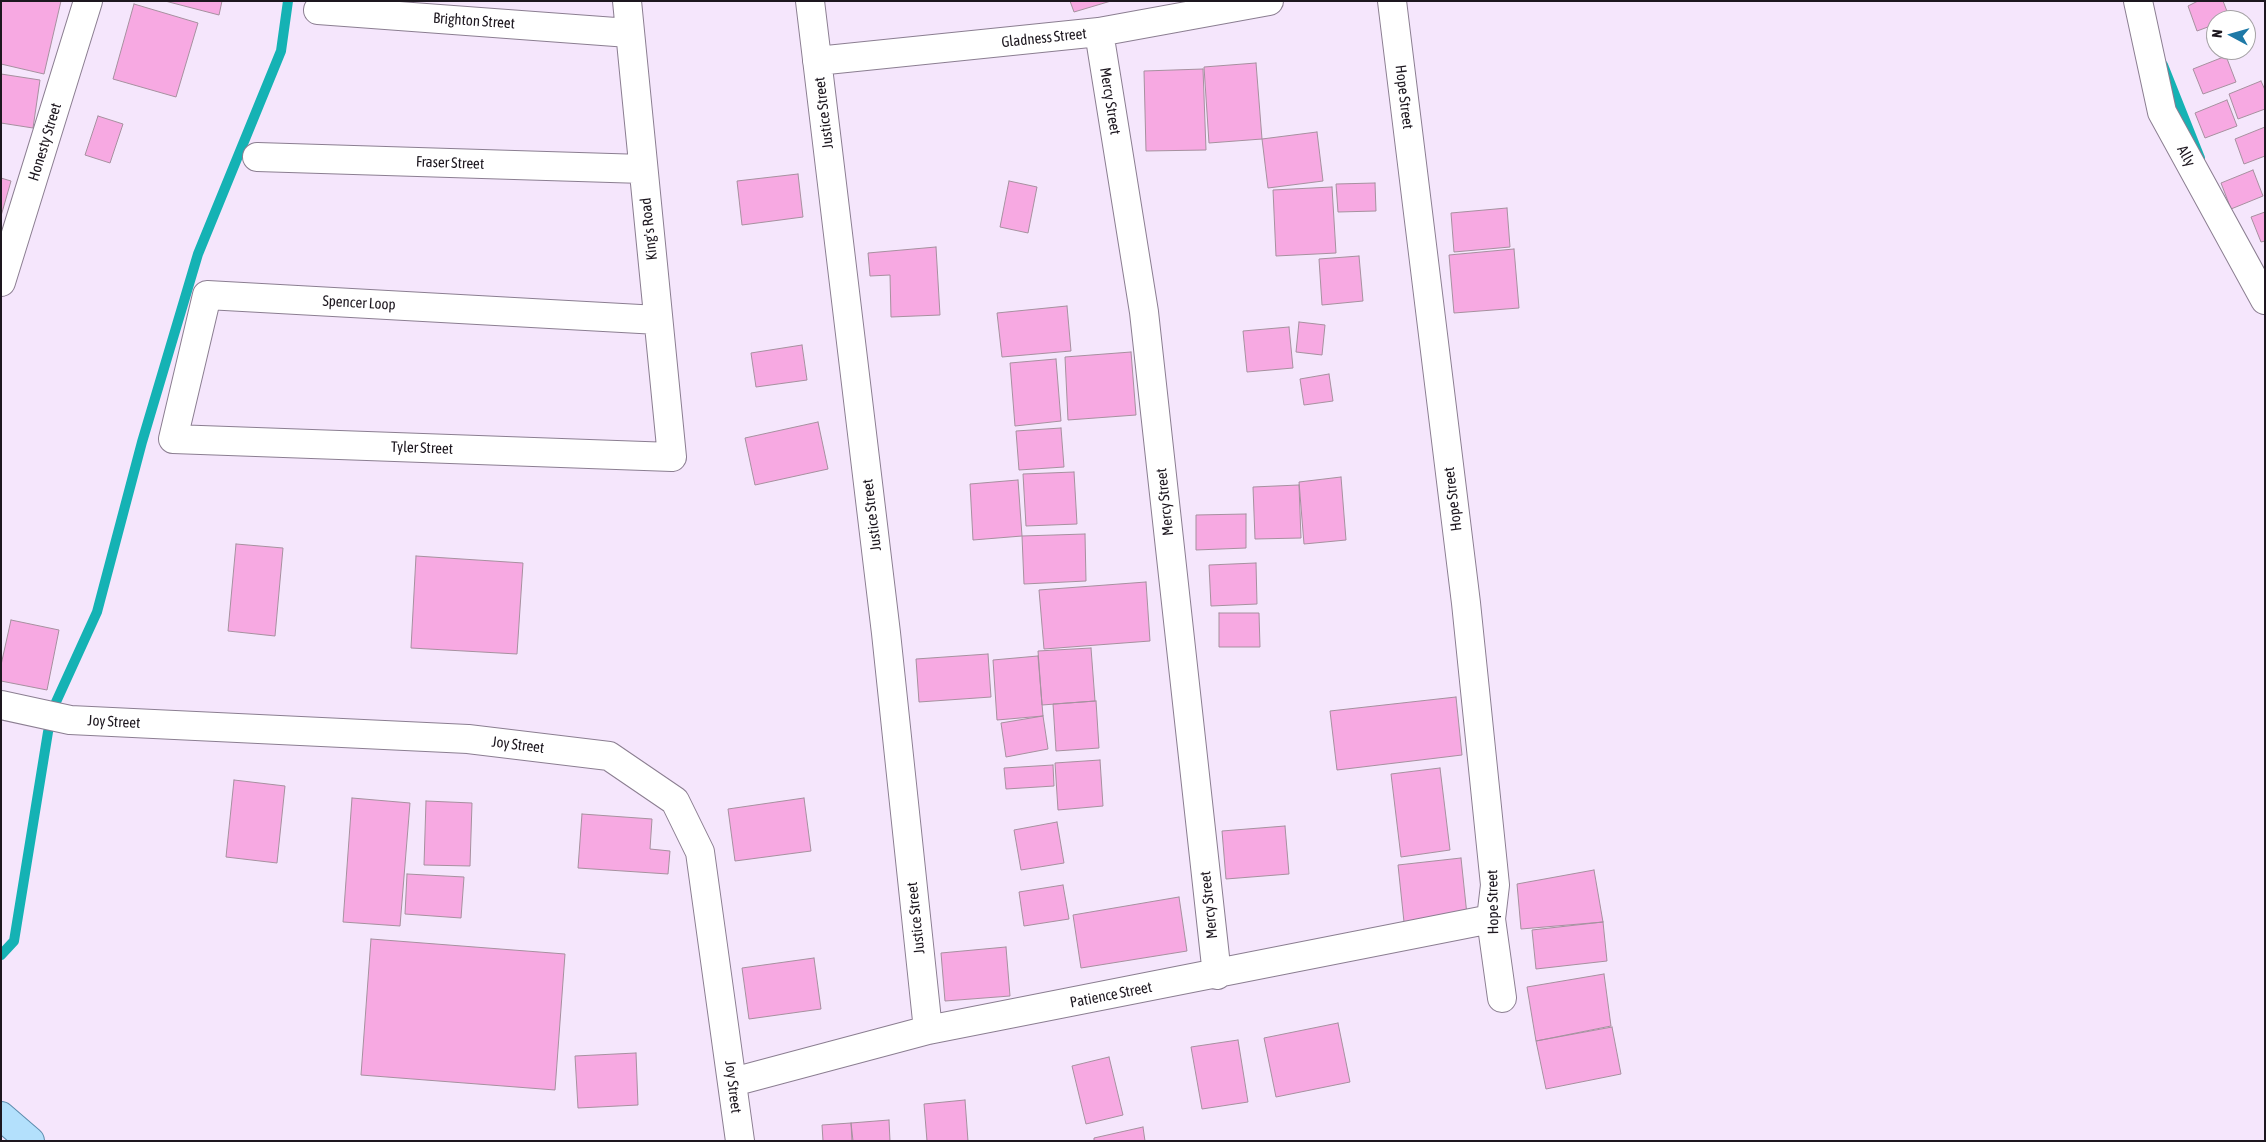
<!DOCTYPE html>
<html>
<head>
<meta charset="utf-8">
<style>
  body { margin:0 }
  #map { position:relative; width:2266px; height:1142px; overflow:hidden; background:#f5e6fc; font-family:"Asap Condensed",sans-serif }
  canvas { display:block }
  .frame { position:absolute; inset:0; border:2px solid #1d171f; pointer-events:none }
  .north { position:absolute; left:2206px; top:10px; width:50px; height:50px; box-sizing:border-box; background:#fff; border:1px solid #a5a2a5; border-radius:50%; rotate:276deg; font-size:14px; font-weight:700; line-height:20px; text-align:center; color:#1d171f }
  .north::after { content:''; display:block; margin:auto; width:18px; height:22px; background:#1e79a7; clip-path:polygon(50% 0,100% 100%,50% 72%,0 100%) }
</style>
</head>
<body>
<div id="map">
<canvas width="2266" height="1142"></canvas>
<div class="frame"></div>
<div class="north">N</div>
</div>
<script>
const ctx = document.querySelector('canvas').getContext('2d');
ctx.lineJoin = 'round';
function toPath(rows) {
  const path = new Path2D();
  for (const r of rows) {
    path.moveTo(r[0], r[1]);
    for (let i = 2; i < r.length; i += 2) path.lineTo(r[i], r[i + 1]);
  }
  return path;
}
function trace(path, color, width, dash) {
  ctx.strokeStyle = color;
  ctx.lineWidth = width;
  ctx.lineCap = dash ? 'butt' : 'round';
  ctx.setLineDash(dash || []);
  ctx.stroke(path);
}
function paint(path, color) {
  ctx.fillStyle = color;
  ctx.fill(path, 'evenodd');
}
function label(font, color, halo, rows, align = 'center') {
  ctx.font = font + ' "Asap Condensed",sans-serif';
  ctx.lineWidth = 4;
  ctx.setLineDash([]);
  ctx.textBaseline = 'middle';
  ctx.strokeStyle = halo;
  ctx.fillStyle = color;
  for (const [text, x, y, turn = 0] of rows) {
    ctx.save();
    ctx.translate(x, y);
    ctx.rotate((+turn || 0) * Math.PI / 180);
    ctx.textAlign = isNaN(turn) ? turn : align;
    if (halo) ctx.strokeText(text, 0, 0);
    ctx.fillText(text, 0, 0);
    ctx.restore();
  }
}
trace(toPath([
  [2163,65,2200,158],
  [1,955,14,941,48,732,56,702,97,612,142,442,198,254,281,51,288,1]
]), '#15b2b4', 10);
const building = toPath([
  [1,1,61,1,44,74,1,64,1,1],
  [165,1,222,1,219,15,165,1],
  [1070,1,1111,1,1074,12,1070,1],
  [2198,1,2223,1,2230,19,2216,20,2216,24,2197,31,2188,6,2198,1],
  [134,4,198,23,176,97,113,79,134,4],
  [2226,56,2236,82,2203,94,2193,69,2226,56],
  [1256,63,1262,139,1209,143,1204,67,1256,63],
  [1203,69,1206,150,1146,151,1144,71,1203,69],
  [1,74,40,80,33,128,1,123,1,74],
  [2261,81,2265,90,2265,109,2238,119,2229,94,2261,81],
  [2227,100,2237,126,2205,138,2195,113,2227,100],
  [98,116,123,124,110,163,85,155,98,116],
  [2265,127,2265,156,2244,164,2235,139,2265,127],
  [1317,132,1323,181,1268,188,1262,139,1317,132],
  [2253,170,2263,196,2231,209,2221,183,2253,170],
  [798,174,803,217,742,225,737,181,798,174],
  [1,178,11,181,1,216,1,178],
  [1009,181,1037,187,1028,233,1000,227,1009,181],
  [1375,183,1376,211,1338,212,1336,184,1375,183],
  [1332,187,1336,253,1276,256,1273,190,1332,187],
  [1507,208,1510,247,1454,252,1451,213,1507,208],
  [2265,212,2265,241,2261,242,2251,217,2265,212],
  [936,247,940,315,891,317,890,275,870,276,868,253,936,247],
  [1514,249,1519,308,1454,313,1449,255,1514,249],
  [1359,256,1363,301,1322,305,1319,259,1359,256],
  [1067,306,1071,351,1002,357,997,313,1067,306],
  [1299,322,1325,325,1322,355,1296,352,1299,322],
  [1289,327,1293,368,1247,372,1243,331,1289,327],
  [802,345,807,380,756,387,751,353,802,345],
  [1131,352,1136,415,1068,420,1065,357,1131,352],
  [1056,359,1061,421,1015,426,1010,363,1056,359],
  [1329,374,1333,401,1304,405,1300,379,1329,374],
  [818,422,828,469,755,485,745,438,818,422],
  [1061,428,1064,467,1019,470,1016,431,1061,428],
  [1074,472,1077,524,1026,526,1023,474,1074,472],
  [1341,477,1346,540,1304,544,1299,482,1341,477],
  [1018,480,1022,536,973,540,970,484,1018,480],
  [1299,485,1301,538,1255,539,1253,487,1299,485],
  [1246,514,1246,548,1196,550,1196,515,1246,514],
  [1085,534,1086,581,1024,584,1022,536,1085,534],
  [236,544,283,548,275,636,228,631,236,544],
  [416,556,523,563,517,654,411,648,416,556],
  [1256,563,1257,604,1211,606,1209,565,1256,563],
  [1146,582,1150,641,1044,649,1039,590,1146,582],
  [1219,613,1259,613,1260,647,1219,647,1219,613],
  [11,620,59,630,47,690,1,681,1,665,11,620],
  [1091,648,1095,701,1042,705,1038,651,1091,648],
  [988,654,991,697,919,702,916,659,988,654],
  [1038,656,1043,716,997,720,993,660,1038,656],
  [1456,697,1462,755,1337,770,1330,711,1456,697],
  [1096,701,1099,748,1056,751,1053,704,1096,701],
  [1043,716,1048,749,1006,757,1001,723,1043,716],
  [1100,760,1103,806,1058,810,1055,763,1100,760],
  [1053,765,1054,786,1006,789,1004,768,1053,765],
  [1440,768,1450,850,1401,857,1391,774,1440,768],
  [234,780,285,786,277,863,226,857,234,780],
  [352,798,410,803,400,926,343,922,352,798],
  [804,798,811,851,735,861,728,809,804,798],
  [426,801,472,803,470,866,424,865,426,801],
  [582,814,652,819,650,849,670,851,668,874,578,868,582,814],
  [1057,822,1064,863,1021,870,1014,830,1057,822],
  [1285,826,1289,874,1226,879,1222,831,1285,826],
  [1461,858,1467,915,1404,922,1398,865,1461,858],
  [1594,870,1603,922,1521,929,1517,884,1594,870],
  [407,874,464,877,461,918,405,914,407,874],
  [1063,885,1069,919,1024,926,1019,892,1063,885],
  [1179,897,1187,951,1081,968,1073,915,1179,897],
  [1603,922,1607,961,1536,969,1532,930,1603,922],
  [371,939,565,954,555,1090,361,1075,371,939],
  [1006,947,1010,996,945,1001,941,953,1006,947],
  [814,958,821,1009,749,1019,742,968,814,958],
  [1604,974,1611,1026,1536,1041,1527,987,1604,974],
  [1338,1023,1350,1082,1276,1097,1264,1038,1338,1023],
  [1612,1027,1621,1074,1546,1089,1536,1041,1612,1027],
  [1238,1040,1248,1102,1202,1109,1191,1047,1238,1040],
  [636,1053,638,1105,578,1108,575,1056,636,1053],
  [1109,1057,1123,1115,1086,1124,1072,1066,1109,1057],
  [965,1100,968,1141,927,1141,924,1104,965,1100],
  [889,1120,890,1141,853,1141,851,1123,889,1120],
  [851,1123,852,1141,823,1141,822,1125,851,1123],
  [1143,1127,1145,1141,1094,1141,1094,1138,1143,1127]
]);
paint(building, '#f7a9e2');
trace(building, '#a6909f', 1);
const minor = toPath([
  [627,1,672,457,173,439,207,295,658,320],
  [810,1,886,633,928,1030],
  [1392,1,1466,603,1495,885,1491,919,1502,998],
  [2138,1,2162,112,2265,300],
  [318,10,629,33],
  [1099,32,1144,312,1217,975],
  [817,61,1099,32,1269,1],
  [257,157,643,169],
  [1,282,88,1],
  [1,705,70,720,468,739,609,756,675,801,700,852,740,1141],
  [733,1082,928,1030,1491,919]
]);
const major = toPath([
  [1,1116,30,1141]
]);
trace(minor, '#8b7e91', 30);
trace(major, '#5d8cad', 30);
trace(minor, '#fff', 28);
trace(major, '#b3e0fc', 28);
label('15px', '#1d171f', '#fff', [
  ["Brighton Street",474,21,4],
  ["Gladness Street",1044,38,-6],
  ["Hope Street",1404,97,83],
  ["Mercy Street",1110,101,81],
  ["Justice Street",824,113,-97],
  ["Honesty Street",45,142,-73],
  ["Ally",2186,156,62],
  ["Fraser Street",450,163,2],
  ["King's Road",649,229,-96],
  ["Spencer Loop",359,303,3],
  ["Tyler Street",422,448,2],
  ["Hope Street",1453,499,-97],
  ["Mercy Street",1165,502,-96],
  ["Justice Street",872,515,-97],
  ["Joy Street",114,722,3],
  ["Joy Street",518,745,7],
  ["Hope Street",1493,902,-91],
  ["Mercy Street",1209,905,-96],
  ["Justice Street",916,918,-96],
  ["Patience Street",1111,995,-11],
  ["Joy Street",733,1087,83]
]);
</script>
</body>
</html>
